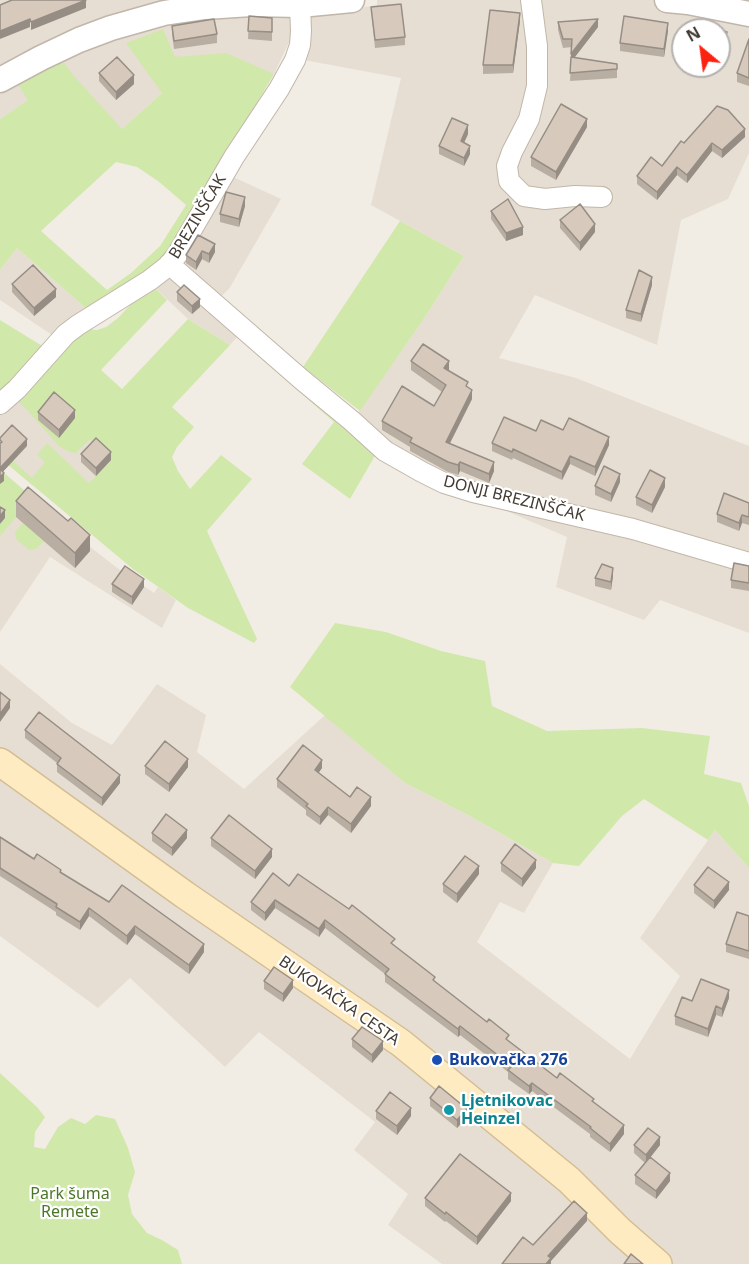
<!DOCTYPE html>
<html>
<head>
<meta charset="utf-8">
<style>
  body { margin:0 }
  #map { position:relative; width:749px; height:1264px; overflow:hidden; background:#f2ede4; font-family:"Noto Sans",sans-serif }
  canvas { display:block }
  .north { position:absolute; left:671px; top:18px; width:60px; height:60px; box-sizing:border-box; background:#fff; border:2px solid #b4b1ae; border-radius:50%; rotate:331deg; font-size:16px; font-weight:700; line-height:24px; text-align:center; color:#443c34 }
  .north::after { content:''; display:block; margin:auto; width:21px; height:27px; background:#fd2110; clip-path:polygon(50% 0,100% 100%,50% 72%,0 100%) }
</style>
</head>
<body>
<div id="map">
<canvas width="749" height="1264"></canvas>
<div class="north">N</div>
</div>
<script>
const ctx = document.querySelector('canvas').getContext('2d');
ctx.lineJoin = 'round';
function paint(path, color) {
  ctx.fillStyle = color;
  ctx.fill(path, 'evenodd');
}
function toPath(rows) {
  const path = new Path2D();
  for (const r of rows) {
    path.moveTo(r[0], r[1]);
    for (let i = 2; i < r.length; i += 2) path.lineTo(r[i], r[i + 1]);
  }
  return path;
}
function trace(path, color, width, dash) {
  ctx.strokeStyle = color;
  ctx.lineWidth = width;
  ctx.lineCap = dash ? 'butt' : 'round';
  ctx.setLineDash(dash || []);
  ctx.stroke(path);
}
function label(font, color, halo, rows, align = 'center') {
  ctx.font = font + ' "Noto Sans",sans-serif';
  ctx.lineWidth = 4.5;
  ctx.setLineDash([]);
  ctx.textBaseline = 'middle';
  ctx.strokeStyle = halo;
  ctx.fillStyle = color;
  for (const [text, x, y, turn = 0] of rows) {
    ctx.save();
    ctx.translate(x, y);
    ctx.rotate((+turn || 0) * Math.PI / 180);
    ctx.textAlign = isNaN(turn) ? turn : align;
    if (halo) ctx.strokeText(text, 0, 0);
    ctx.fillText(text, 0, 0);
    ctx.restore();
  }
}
paint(toPath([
  [0,0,192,0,0,75],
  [377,0,749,0,749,153,728,199,681,220,657,345,535,295,499,358,576,378,749,446,749,633,660,600,644,620,556,587,567,537,502,509,439,490,348,427,423,320,464,256,371,205,401,78,304,60,308,16,377,5],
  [683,30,719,30,719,66,683,66],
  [291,14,291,38,274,74,162,93,122,129,29,100,0,119,0,93,61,59,155,21],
  [229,175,281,199,229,289,217,300,175,263],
  [17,248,88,310,52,335,0,300,0,270],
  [169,269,238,336,230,345,188,319,152,285],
  [40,373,133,477,108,501,32,485,0,458,0,413],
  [0,469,81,540,120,570,154,593,158,587,176,600,162,628,50,557,0,632],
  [0,664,72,723,112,745,157,684,206,715,197,752,244,789,325,715,405,783,468,815,553,863,524,913,500,902,477,942,630,1059,680,976,640,938,715,830,749,868,749,1264,442,1264,388,1225,408,1194,354,1150,375,1122,259,1032,225,1067,130,978,98,1008,0,936]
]), '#e6ded2');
paint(toPath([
  [163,29,175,57,226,53,274,74,194,209,166,253,136,280,88,310,17,248,0,270,0,119,28,100,17,83,61,59,73,75,122,129,162,93,126,43],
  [116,162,137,167,158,181,186,205,160,246,131,273,107,290,41,231],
  [400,221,464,256,423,320,360,411,303,367],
  [152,285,167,300,101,370,122,389,188,319,230,345,172,407,194,427,177,447,172,457,178,471,190,489,221,455,252,479,207,531,257,639,254,643,188,608,133,569,0,458,0,449,32,478,45,462,37,455,47,443,89,483,111,461,90,439,76,453,70,452,60,447,26,409,15,399,75,336,89,329,97,330,106,327,118,318,133,302],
  [0,320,44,347,0,395],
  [261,351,376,454,350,499,302,464,334,422,257,355],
  [0,470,33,498,0,536,0,524,5,518,0,514],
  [23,523,44,541,36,549,29,550,16,539,15,532],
  [335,623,386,632,441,651,485,661,492,706,547,731,642,728,710,736,704,774,741,783,749,806,749,868,715,830,708,840,644,799,622,816,579,866,553,863,468,815,405,783,290,687],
  [0,1073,37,1107,45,1117,35,1132,34,1147,45,1149,58,1127,71,1118,85,1124,96,1115,115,1119,128,1148,135,1172,128,1195,132,1214,147,1233,162,1240,178,1250,182,1264,0,1264]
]), '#d1e8ab');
const minor = toPath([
  [531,0,537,46,537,86,529,119,512,152,507,166,509,181,524,196,545,199,575,196,602,197],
  [169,264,301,379,352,421,385,451,422,472,444,483,473,492,633,529,749,563],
  [0,404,17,389,66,334,78,325,150,280,168,266,177,255,234,157,279,89,295,60,300,45,301,31,300,5]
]);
const tertiary = toPath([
  [667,0,688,2,749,14],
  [0,80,41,58,79,40,111,28,164,13,205,7,251,4,300,5,352,0]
]);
const secondary = toPath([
  [0,762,185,895,401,1043,569,1180,620,1231,658,1264]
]);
trace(minor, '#c1b6a9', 22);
trace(tertiary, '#c1b6a9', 27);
trace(secondary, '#d3bd92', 30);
trace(minor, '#fff', 20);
trace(tertiary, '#fff', 24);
trace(secondary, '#ffebc1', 27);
paint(toPath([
  [371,7,405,37,405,45,375,48],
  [249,16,272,18,272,41,248,39],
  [520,21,513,73,483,74,483,65],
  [558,22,598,27,575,57,617,64,617,78,570,81,572,47,563,48,558,30],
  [172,26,217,34,217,43,174,49,172,34],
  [719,30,727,40,721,60,719,59],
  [668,31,664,57,620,51,620,43],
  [749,39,749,86,737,82,737,73],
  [99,73,134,84,116,100,99,81],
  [587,127,556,180,531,166,531,157],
  [468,134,464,143,470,154,464,166,439,154,439,146],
  [745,137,722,158,712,151,687,183,677,175,657,200,637,184,637,176,662,166,684,143],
  [245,206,239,227,220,222,220,214],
  [491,211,523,235,506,241,491,219],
  [560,220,595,232,580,251,560,228],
  [198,235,215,252,209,263,202,259,196,270,186,263,186,255],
  [12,284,56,297,34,316,12,292],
  [652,285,641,322,626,318,626,310],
  [177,292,200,307,192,314,177,301],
  [411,361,449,371,468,387,472,399,450,443,494,471,489,483,460,471,458,475,448,472,410,451,410,447,382,430,382,421,434,406,442,392,411,370],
  [38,412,75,418,59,438,38,420],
  [563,430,609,445,595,476,570,464,562,480,513,458,512,460,492,451,492,443,536,431],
  [81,454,111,460,96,476,81,462],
  [620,482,611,502,595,495,595,486],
  [665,487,652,513,636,505,636,497],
  [16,501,90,551,75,568,16,517],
  [749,503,749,525,742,523,739,531,717,522,717,514],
  [746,566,749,566,749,591,731,588,731,580],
  [613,576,611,590,595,586,595,578],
  [112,584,144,587,132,605,112,592],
  [25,730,120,783,102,806,57,772,57,763,25,738],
  [145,766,188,767,169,792,145,774],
  [322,768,318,773,350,797,371,806,351,833,328,815,320,825,306,815,306,810,277,787,277,779],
  [152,833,187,838,172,856,152,841],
  [0,837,34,859,61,873,109,902,204,952,189,974,135,934,127,945,89,916,80,930,56,915,56,912,0,876],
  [211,838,272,857,255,879,211,846],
  [501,863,536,868,522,887,501,871],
  [479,874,457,903,443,892,443,884],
  [694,885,729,890,714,909,694,893],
  [289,886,395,946,435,982,509,1042,557,1078,594,1102,624,1134,610,1152,590,1137,590,1134,532,1091,529,1094,508,1079,508,1072,460,1035,458,1037,385,982,385,974,325,928,319,937,275,908,265,921,251,910,251,902],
  [749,916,749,959,726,952,726,944],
  [264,981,293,988,283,1002,264,989],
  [729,998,722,1017,716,1015,708,1037,675,1025,675,1016,692,1001],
  [352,1039,383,1050,372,1063,352,1047],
  [430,1098,467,1117,457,1128,430,1106],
  [376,1111,411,1116,397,1135,376,1119],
  [634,1145,660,1145,650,1157,670,1181,656,1199,635,1184,635,1175,645,1163,634,1153],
  [425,1198,511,1201,477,1245,446,1221,445,1222,425,1206]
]), '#b9aea2');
paint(toPath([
  [86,0,86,8,31,30,31,22],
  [520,13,520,21,513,73,513,65],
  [30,19,30,27,0,39,0,31],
  [598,19,598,27,571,62,571,54],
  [668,23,668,31,664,57,664,49],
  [727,32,727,40,721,60,721,52],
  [134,75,134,84,116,100,116,92],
  [587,119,587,127,556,180,556,172],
  [468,125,468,134,461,149,461,141],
  [745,129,745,137,722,158,722,150],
  [712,143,712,151,687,183,687,175],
  [470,146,470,154,464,166,464,158],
  [677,167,677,175,657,200,657,192],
  [245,197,245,206,239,227,239,219],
  [595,224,595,232,580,251,580,243],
  [523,227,523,235,506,241,506,233],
  [215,244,215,252,209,263,209,254],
  [202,251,202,259,196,270,196,262],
  [652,277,652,285,641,322,641,314],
  [56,289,56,297,34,316,34,308],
  [200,299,200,307,192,314,192,306],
  [449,361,449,371,444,368],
  [472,390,472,399,446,451,446,442],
  [75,410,75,418,59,438,59,430],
  [609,437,609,445,595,476,595,467],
  [27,439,27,446,0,475,0,468],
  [111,452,111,460,96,476,96,468],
  [570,456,570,464,562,480,562,472],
  [460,462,460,471,458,475,458,465],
  [494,462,494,471,489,483,489,474],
  [4,473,4,481,0,484,0,477],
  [620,474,620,482,611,502,611,494],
  [665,478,665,487,652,513,652,505],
  [5,510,5,518,0,524,0,516],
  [742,515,742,523,739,531,739,523],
  [90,535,90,551,75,568,75,553],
  [613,568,613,576,611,590,611,582],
  [144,579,144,587,132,605,132,597],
  [10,700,10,708,0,722,0,714],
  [188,759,188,767,169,792,169,784],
  [322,760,322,768,315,778,315,770],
  [120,775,120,783,102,806,102,798],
  [371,797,371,806,351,833,351,824],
  [328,807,328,815,320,825,320,817],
  [187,830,187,838,172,856,172,848],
  [272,849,272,857,255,879,255,871],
  [536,860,536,868,522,887,522,879],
  [479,866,479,874,457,903,457,894],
  [729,882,729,890,714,909,714,901],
  [275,900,275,908,265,921,265,913],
  [89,908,89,916,80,930,80,922],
  [325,920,325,928,319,937,319,929],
  [135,926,135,934,127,945,127,936],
  [204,944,204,952,189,974,189,965],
  [293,980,293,988,283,1002,283,994],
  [729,990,729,998,722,1017,722,1009],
  [716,1006,716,1015,708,1037,708,1029],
  [460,1026,460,1035,458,1037,458,1029],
  [383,1041,383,1050,372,1063,372,1055],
  [532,1083,532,1091,529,1094,529,1086],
  [411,1108,411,1116,397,1135,397,1126],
  [467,1109,467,1117,457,1128,457,1120],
  [624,1125,624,1134,610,1152,610,1144],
  [660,1137,660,1145,646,1163,646,1155],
  [670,1173,670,1181,656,1199,656,1191],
  [511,1193,511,1201,477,1245,477,1237],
  [587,1213,587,1221,551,1261,551,1264,546,1264,548,1256]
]), '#968d84');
const building = toPath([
  [12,0,86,0,31,22,30,19,0,31,0,5,12,0],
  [401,4,405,37,375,40,371,7,401,4],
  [490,10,520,13,513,65,483,65,490,10],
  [249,16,272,18,272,32,248,31,249,16],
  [624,16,668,23,664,49,620,43,624,16],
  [214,19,217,34,174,41,172,26,214,19],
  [598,19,571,54,572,39,563,39,558,22,598,19],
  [700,24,727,32,721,52,719,51,719,30,698,30,700,24],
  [749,39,749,78,737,73,749,39],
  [117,57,134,75,116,92,99,73,117,57],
  [571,57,617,64,617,69,570,73,571,57],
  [561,104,587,119,556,172,531,157,561,104],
  [717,106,728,110,745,129,722,150,712,143,687,175,677,167,657,192,637,176,651,157,662,166,681,141,684,143,717,106],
  [452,118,468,125,461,141,470,146,464,158,439,146,452,118],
  [226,192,245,197,239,219,220,214,226,192],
  [508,199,523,227,506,233,491,211,508,199],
  [580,204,595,224,580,243,560,220,580,204],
  [198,235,215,244,209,254,202,251,196,262,186,255,198,235],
  [33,265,56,289,34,308,12,284,33,265],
  [639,270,652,277,641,314,626,310,639,270],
  [184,285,200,299,192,306,177,292,184,285],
  [423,344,449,361,444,368,468,382,466,386,472,390,446,442,494,462,489,474,460,462,458,465,448,462,410,442,412,438,382,421,402,386,434,406,446,385,411,361,423,344],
  [54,392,75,410,59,430,38,412,54,392],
  [504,417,536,431,541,420,563,430,569,418,609,437,595,467,570,456,562,472,513,449,512,452,492,443,504,417],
  [12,425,27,439,0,468,0,443,2,442,0,440,0,438,12,425],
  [96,438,111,452,96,468,81,454,96,438],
  [604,466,620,474,611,494,595,486,604,466],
  [0,469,4,473,0,477,0,469],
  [650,470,665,478,652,505,636,497,650,470],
  [28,487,68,521,71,518,90,535,75,553,16,501,28,487],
  [724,493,749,503,749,517,742,515,739,523,717,514,724,493],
  [0,507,5,510,0,516,0,507],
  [734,563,749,566,749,583,731,580,734,563],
  [602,564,613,568,611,582,595,578,602,564],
  [125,566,144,579,132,597,112,584,125,566],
  [0,692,10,700,0,714,0,692],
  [39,712,120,775,102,798,57,764,61,758,25,730,39,712],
  [165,741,188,759,169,784,145,766,165,741],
  [303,745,322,760,315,770,350,797,357,787,371,797,351,824,328,807,320,817,306,806,308,804,277,779,303,745],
  [166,814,187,830,172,848,152,833,166,814],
  [229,815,272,849,255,871,211,838,229,815],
  [0,837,34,859,37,854,61,870,60,872,109,902,122,885,204,944,189,965,135,926,127,936,89,908,80,922,56,907,57,904,0,868,0,837],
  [515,844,536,860,522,879,501,863,515,844],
  [465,856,479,866,457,894,443,884,465,856],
  [708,867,729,882,714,901,694,885,708,867],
  [273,873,289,886,298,874,349,909,352,905,395,939,391,943,435,977,433,980,487,1022,489,1019,509,1035,506,1039,557,1078,560,1073,594,1099,592,1101,624,1125,610,1144,590,1128,591,1127,532,1083,529,1086,508,1070,512,1066,460,1026,458,1029,385,974,389,969,325,920,319,929,275,900,265,913,251,902,273,873],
  [737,912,749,916,749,951,726,944,737,912],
  [274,967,293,980,283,994,264,981,274,967],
  [701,979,729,990,722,1009,716,1006,708,1029,675,1016,682,997,692,1001,701,979],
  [362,1027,383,1041,372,1055,352,1039,362,1027],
  [439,1086,467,1109,457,1120,430,1098,439,1086],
  [390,1092,411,1108,397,1126,376,1111,390,1092],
  [648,1128,660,1137,646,1155,634,1145,648,1128],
  [460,1154,511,1193,477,1237,446,1212,445,1214,425,1198,460,1154],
  [650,1157,670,1173,656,1191,635,1175,650,1157],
  [574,1201,587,1213,548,1256,551,1258,546,1264,502,1264,523,1237,533,1245,574,1201],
  [631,1254,643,1264,624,1264,631,1254]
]);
paint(building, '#d7cabc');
trace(building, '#968d84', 1.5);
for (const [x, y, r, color] of [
  [437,1060,6,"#1a4fb4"],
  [449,1110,6,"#0f9aa8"]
]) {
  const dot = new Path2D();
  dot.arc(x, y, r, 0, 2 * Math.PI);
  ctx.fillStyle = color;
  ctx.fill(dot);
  trace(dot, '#fff', 2);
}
label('16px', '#443c34', '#fff', [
  ["BREZINŠČAK",198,217,-59],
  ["DONJI BREZINŠČAK",514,499,14],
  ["BUKOVAČKA CESTA",339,1001,35]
]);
label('bold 16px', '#164399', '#fff', [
  ["Bukovačka 276",449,1060]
], 'left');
label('bold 16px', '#0d838f', '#fff', [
  ["Ljetnikovac",461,1101],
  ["Heinzel",461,1119]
], 'left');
label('16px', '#4b7627', '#fff', [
  ["Park šuma",70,1194],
  ["Remete",70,1212]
]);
</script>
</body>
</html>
